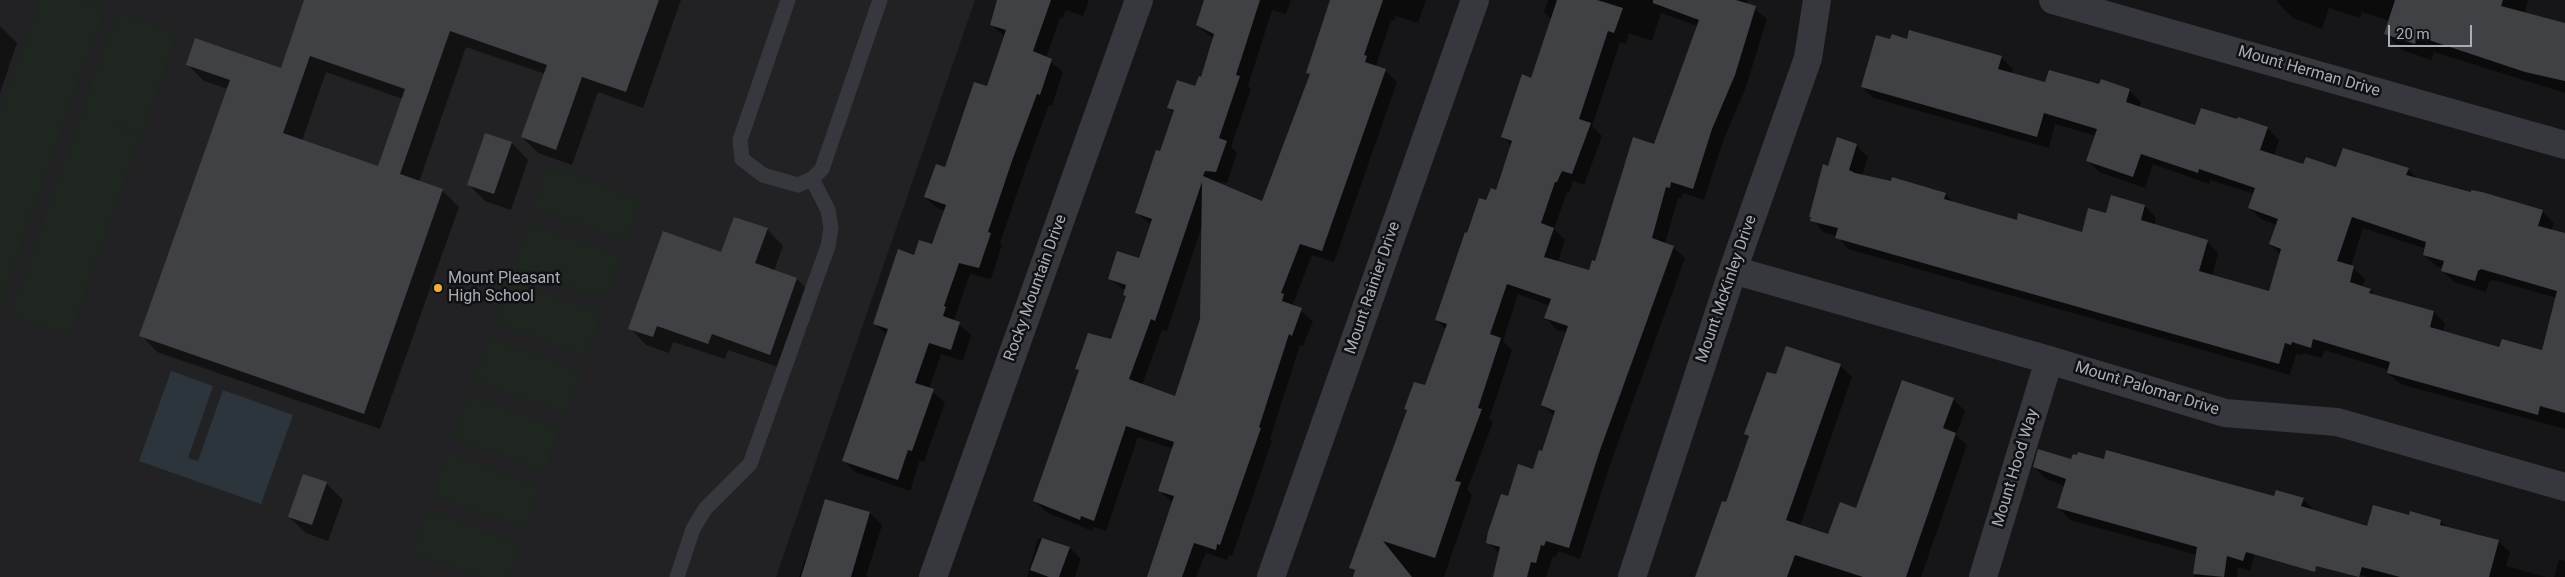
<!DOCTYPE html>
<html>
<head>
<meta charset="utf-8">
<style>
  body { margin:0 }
  #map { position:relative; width:2565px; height:577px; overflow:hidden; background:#161618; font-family:Roboto,sans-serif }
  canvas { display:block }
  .scale { position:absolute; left:2388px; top:25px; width:84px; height:22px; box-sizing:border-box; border:2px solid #a8adb8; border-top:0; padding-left:6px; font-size:15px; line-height:18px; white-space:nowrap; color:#a8adb8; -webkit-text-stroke:4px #111113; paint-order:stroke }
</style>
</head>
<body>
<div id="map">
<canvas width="2565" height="577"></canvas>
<div class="scale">20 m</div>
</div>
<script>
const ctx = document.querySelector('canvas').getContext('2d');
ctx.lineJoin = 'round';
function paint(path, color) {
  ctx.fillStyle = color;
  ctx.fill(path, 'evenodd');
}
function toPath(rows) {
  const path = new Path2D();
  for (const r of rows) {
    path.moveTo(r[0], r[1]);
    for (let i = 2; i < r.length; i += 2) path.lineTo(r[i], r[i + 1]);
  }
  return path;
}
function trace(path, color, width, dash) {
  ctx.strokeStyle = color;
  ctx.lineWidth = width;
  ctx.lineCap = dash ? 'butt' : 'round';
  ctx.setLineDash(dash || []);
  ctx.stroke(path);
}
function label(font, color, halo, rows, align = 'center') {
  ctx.font = font + ' Roboto,sans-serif';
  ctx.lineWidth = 5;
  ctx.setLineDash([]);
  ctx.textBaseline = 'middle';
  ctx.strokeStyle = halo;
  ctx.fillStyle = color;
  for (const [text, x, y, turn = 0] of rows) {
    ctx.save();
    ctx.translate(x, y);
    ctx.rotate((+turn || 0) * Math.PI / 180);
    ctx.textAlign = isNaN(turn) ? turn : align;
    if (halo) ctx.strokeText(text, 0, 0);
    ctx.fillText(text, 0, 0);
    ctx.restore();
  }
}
paint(toPath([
  [0,0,975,0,776,577,0,577]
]), '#222225');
paint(toPath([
  [39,0,85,0,105,7,0,304,0,111],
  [117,12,177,33,142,133,112,123,141,134,70,335,10,315],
  [548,165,641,199,626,241,532,208],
  [528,223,621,256,606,299,513,266],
  [509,280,601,313,586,356,493,323],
  [489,337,581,371,567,413,473,381],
  [467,395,560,428,545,471,452,438],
  [448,452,540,486,526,528,432,496],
  [428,509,520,543,509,577,482,577,412,553]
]), '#1e261f');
paint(toPath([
  [171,371,213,386,188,458,198,461,223,390,293,415,261,504,139,461]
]), '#2c353c');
paint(toPath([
  [306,0,681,0,643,108,598,92,572,165,538,153,522,137,545,74,466,47,419,182,442,190,459,207,380,429,157,352,141,335,228,89,204,81,187,64,282,69],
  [326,72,403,99,379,168,302,141],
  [1000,0,1089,0,1083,16,1066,10,1062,19,1060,18,1046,58,1063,72,1052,106,1049,105,1025,170,1000,243,1002,245,991,279,970,274,955,317,956,322,971,335,963,361,941,354,929,389,945,402,924,462,920,460,910,491,855,472,844,461,887,335,874,323,915,256,933,246,945,211,937,208,925,197,946,168,987,88,1005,37,991,24],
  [1206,0,1291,0,1286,14,1272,10,1248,86,1251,89,1231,147,1237,153,1227,183,1214,181,1263,202,1311,76,1307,72,1338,0,1426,0,1418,23,1396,16,1394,21,1391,20,1376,66,1385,70,1397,82,1334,262,1312,255,1293,304,1313,321,1303,346,1300,345,1270,439,1272,441,1232,556,1229,555,1227,560,1206,553,1196,577,1148,577,1173,503,1159,490,1173,449,1138,437,1106,531,1093,527,1092,531,1046,512,1034,500,1080,371,1077,369,1112,341,1127,298,1124,295,1125,291,1110,279,1139,260,1151,225,1136,212,1174,113,1169,108,1196,88,1202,79,1214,39,1197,25],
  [1202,226,1201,319,1176,398,1142,385,1162,330,1167,331],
  [1548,0,1748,0,1747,3,1767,19,1746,87,1723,141,1704,200,1683,193,1681,199,1678,198,1665,244,1673,247,1685,258,1610,465,1580,559,1558,551,1556,557,1553,556,1546,577,1494,577,1500,554,1488,542,1509,497,1534,470,1542,453,1555,417,1543,405,1567,332,1557,330,1546,318,1550,306,1518,294,1503,341,1512,350,1489,419,1493,422,1467,490,1472,495,1444,577,1354,577,1356,573,1350,568,1408,411,1406,409,1426,387,1446,329,1436,320,1468,234,1487,202,1497,191,1512,146,1502,136,1532,79,1552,20,1544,12],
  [1661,13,1698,26,1655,146,1590,272,1558,262,1565,240,1554,229,1567,192,1569,193,1573,181,1584,185,1602,136,1592,126,1620,42,1626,44,1629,33,1652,41],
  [2277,0,2528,0,2524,14,2565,25,2565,93,2434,52,2431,60,2402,50,2386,34,2390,21,2362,12,2360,18,2329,8,2322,29,2293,18,2277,2],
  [0,26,17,43,0,93],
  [1891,40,1907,40,2001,57,2013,69,2011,74,2046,84,2100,86,2129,90,2141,102,2139,108,2196,127,2237,121,2238,118,2268,128,2279,140,2274,156,2304,166,2408,169,2418,179,2542,211,2554,223,2551,231,2565,235,2565,429,2400,384,2388,373,2389,370,2324,350,2322,358,2303,353,2303,355,2296,354,2290,375,1848,249,1837,236,1823,232,1810,216,1829,167,1856,145,1868,157,1862,176,1945,194,1954,203,2018,221,2082,233,2107,215,2145,206,2156,218,2154,225,2207,241,2218,253,2212,276,2270,292,2281,255,2270,244,2277,225,2261,219,2249,208,2254,194,2210,180,2209,184,2153,164,2145,188,2099,172,2087,160,2096,136,2055,124,2049,148,1874,98,1862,87],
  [2363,228,2426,249,2424,254,2436,266,2443,268,2443,271,2454,282,2486,292,2489,282,2493,280,2557,298,2543,351,2500,348,2443,332,2445,323,2434,312,2376,296,2370,290,2362,288,2365,279,2351,266],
  [485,134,512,143,528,160,511,210,485,201,469,185],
  [767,229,783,246,774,271,797,279,813,296,787,370,728,350,725,359,673,342,669,353,646,345,630,328,722,253],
  [1840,365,1852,377,1800,526,1829,535,1857,510,1953,399,1965,411,1956,435,1967,445,1921,577,1697,577,1726,504,1749,438,1746,434,1776,376],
  [2072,461,2275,497,2303,499,2315,511,2368,527,2410,516,2441,521,2448,528,2498,541,2510,552,2506,566,2546,577,2368,577,2256,549,2250,571,2238,567,2237,577,2194,577,2197,555,2070,520,2059,508,2065,486,2046,479,2034,467],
  [326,483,343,500,328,541,306,533,289,517],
  [826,500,870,513,882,525,866,576,869,577,799,577],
  [1038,538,1070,548,1081,559,1075,577,1027,577],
  [2559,559,2565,561,2565,577,2554,577]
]), '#0007');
paint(toPath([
  [304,0,659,0,626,92,582,77,556,150,521,137,547,65,450,31,400,174,443,189,364,414,139,336,230,80,186,65,195,38,281,68],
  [310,56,405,89,378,166,283,133],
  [997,0,1051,0,1033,51,1052,59,1040,95,1037,94,1013,158,988,232,991,233,979,268,959,263,944,306,946,307,943,316,960,322,951,350,929,343,915,383,934,389,912,451,908,450,898,480,842,461,888,329,873,324,898,249,914,255,919,240,932,244,946,205,924,197,936,164,945,167,974,82,987,86,1006,30,990,25],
  [1204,0,1260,0,1236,75,1240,76,1219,138,1227,141,1216,172,1205,171,1203,176,1262,201,1310,74,1306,73,1330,0,1383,0,1364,55,1367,56,1365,62,1386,69,1322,251,1300,244,1281,293,1284,294,1282,301,1302,308,1292,336,1289,334,1259,427,1261,428,1220,545,1217,544,1216,550,1194,543,1182,577,1147,577,1174,496,1158,491,1174,442,1126,426,1094,521,1081,516,1080,520,1033,501,1079,370,1075,369,1088,333,1111,339,1126,296,1123,295,1126,285,1108,279,1117,251,1139,258,1152,219,1135,213,1156,150,1160,151,1174,110,1167,108,1177,80,1195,86,1199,76,1201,77,1214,34,1196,25],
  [1202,182,1200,319,1175,396,1129,379,1151,319,1155,321],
  [1557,0,1597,0,1623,8,1614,33,1608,31,1579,119,1591,123,1572,174,1562,171,1557,182,1555,182,1541,223,1554,228,1544,257,1589,270,1592,260,1595,261,1633,137,1654,144,1699,20,1653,3,1653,0,1736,0,1756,6,1735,75,1712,129,1693,189,1671,182,1670,188,1666,187,1652,238,1674,246,1599,453,1569,548,1546,541,1544,546,1541,545,1536,563,1531,562,1527,577,1493,577,1500,547,1486,543,1488,532,1501,494,1508,496,1518,464,1533,469,1539,450,1542,451,1555,411,1541,405,1568,326,1544,318,1551,299,1507,284,1490,334,1501,338,1478,408,1482,409,1455,481,1461,482,1435,558,1383,541,1412,577,1353,577,1355,570,1349,568,1407,410,1404,409,1414,382,1425,385,1447,324,1435,320,1465,232,1467,233,1479,198,1486,200,1491,188,1496,190,1512,141,1501,137,1522,74,1531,78],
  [2395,0,2503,0,2501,6,2565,23,2565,81,2525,72,2417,36,2415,44,2384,34],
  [1909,30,2002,56,1998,69,2045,82,2049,70,2099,84,2101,79,2130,89,2126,102,2195,125,2201,108,2237,119,2238,117,2268,127,2260,150,2303,164,2306,157,2336,167,2343,148,2409,168,2406,175,2471,192,2471,190,2482,192,2543,210,2538,226,2565,233,2565,413,2540,406,2538,415,2387,373,2390,362,2313,339,2311,348,2292,342,2291,345,2285,343,2279,364,1835,238,1838,228,1810,221,1811,217,1809,217,1823,164,1828,166,1837,137,1857,144,1849,170,1855,173,1891,181,1892,177,1946,193,1944,199,2017,220,2018,213,2082,232,2088,208,2106,213,2111,195,2145,205,2141,220,2208,240,2199,271,2269,291,2281,249,2269,244,2278,219,2248,208,2255,188,2199,169,2198,173,2141,154,2133,177,2086,161,2097,129,2044,113,2037,137,1861,87,1876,35,1890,39,1892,34,1907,39],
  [2352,217,2426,242,2423,255,2444,261,2441,271,2475,281,2478,271,2481,269,2557,291,2542,350,2502,339,2499,347,2430,327,2434,311,2369,293,2371,289,2350,282,2354,266,2337,261],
  [485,133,512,142,494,194,467,185],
  [734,217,768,228,755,263,797,278,770,355,712,334,708,344,657,326,653,337,628,329,663,231,721,252],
  [1786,346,1841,364,1786,520,1828,534,1840,502,1856,508,1902,380,1954,398,1943,428,1956,433,1906,577,1863,577,1795,555,1787,577,1695,577,1722,501,1726,502,1749,436,1744,434,1767,372,1776,374],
  [2038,449,2071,459,2073,454,2077,455,2078,452,2104,459,2106,450,2274,496,2276,490,2304,498,2301,506,2367,526,2373,505,2409,515,2410,511,2441,520,2440,525,2499,540,2489,577,2400,577,2362,567,2359,577,2316,566,2315,572,2246,552,2243,561,2227,556,2224,577,2193,574,2197,547,2057,508,2066,479,2033,467],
  [303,474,327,482,312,525,288,517],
  [825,499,870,512,851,577,801,577],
  [1042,538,1070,547,1059,577,1049,577,1030,570]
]), '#404145');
trace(toPath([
  [788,0,740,140,742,159,763,175,798,185,812,179,822,169,880,0],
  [677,577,693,529,705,509,750,464,828,246,831,228,828,210,812,179]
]), '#37383d', 15);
trace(toPath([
  [2053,0,2565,145],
  [1733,270,2049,360,2225,413,2337,422,2565,487],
  [933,577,1139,0],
  [1271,577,1475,0],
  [1632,577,1733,270,1808,58,1817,0],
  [1983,577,2049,360]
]), '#37383d', 28);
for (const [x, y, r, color] of [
  [438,288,5,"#f2b134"]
]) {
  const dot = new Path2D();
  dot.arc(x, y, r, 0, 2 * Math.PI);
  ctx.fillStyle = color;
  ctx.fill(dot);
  trace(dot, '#111113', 2);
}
label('16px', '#a8adb8', '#111113', [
  ["Mount Herman Drive",2309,72,16],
  ["Rocky Mountain Drive",1036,288,-70],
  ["Mount Rainier Drive",1373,288,-71],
  ["Mount McKinley Drive",1727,289,-71],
  ["Mount Palomar Drive",2147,389,17],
  ["Mount Hood Way",2016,468,-73]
]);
label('16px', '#a8adb8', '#111113', [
  ["Mount Pleasant",448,279],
  ["High School",448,297]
], 'left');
</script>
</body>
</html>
